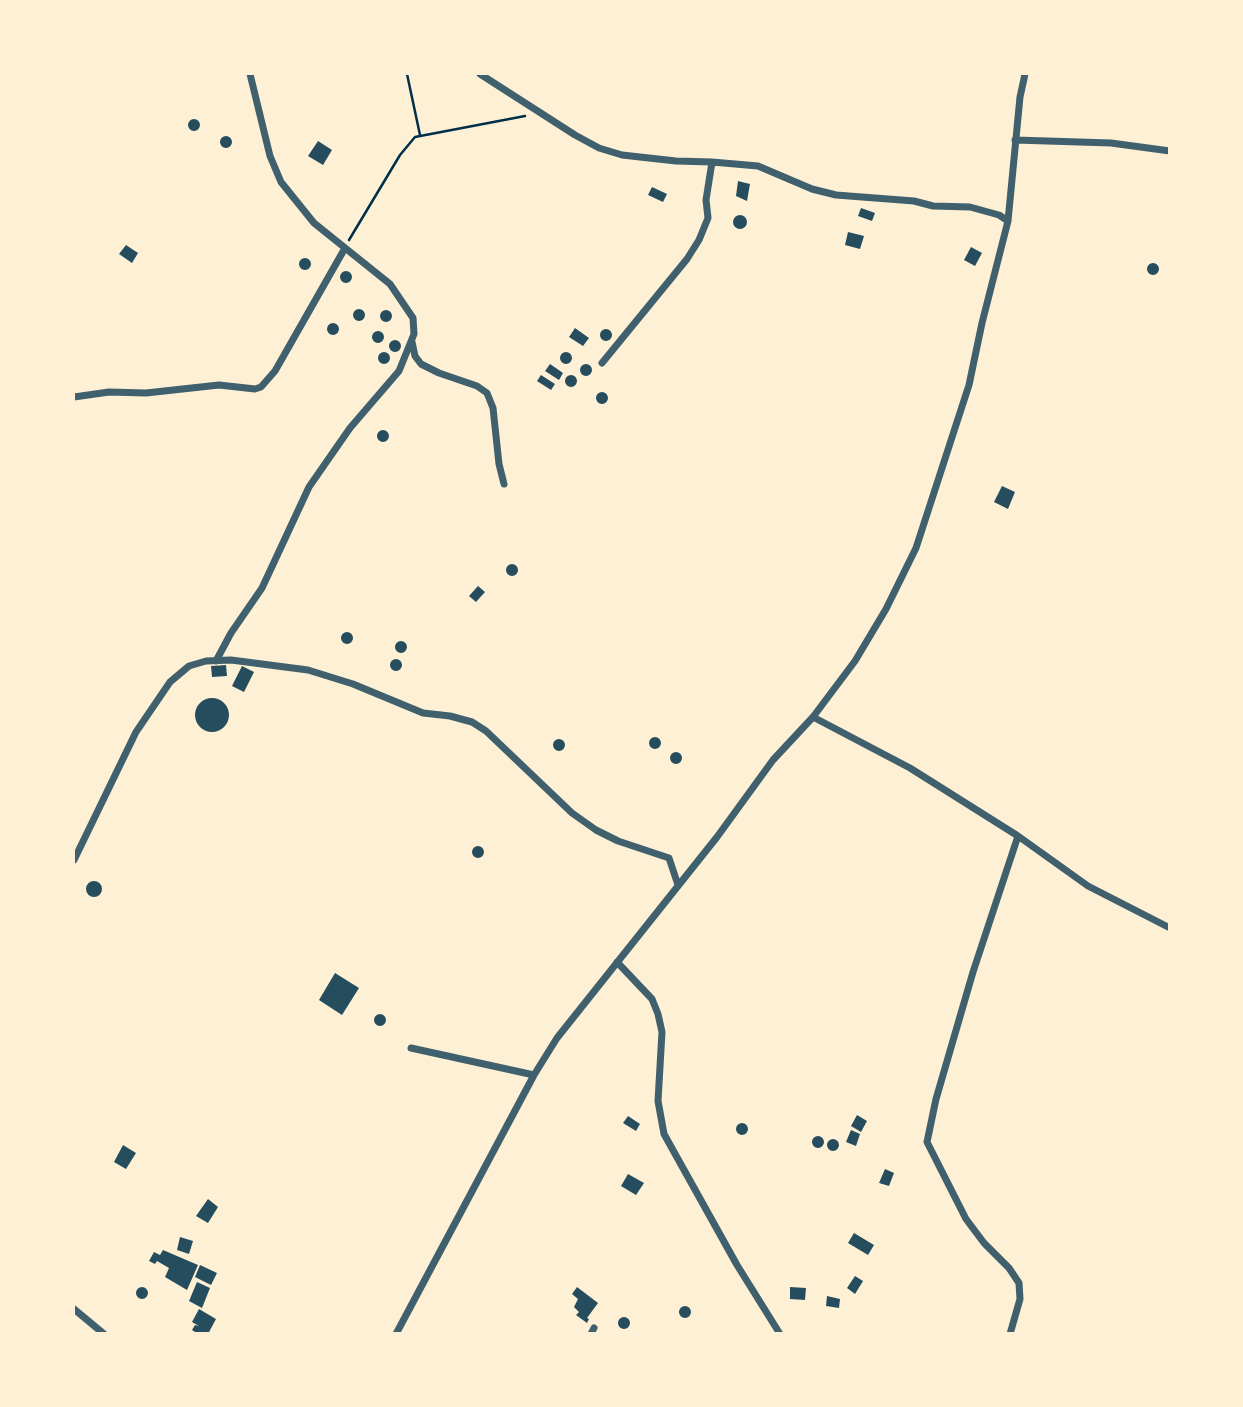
<!DOCTYPE html>
<html>
<head>
<meta charset="utf-8">
<style>
  body { margin:0 }
  #map { position:relative; width:1243px; height:1407px; overflow:hidden; background:#fdf0d5; font-family:Lora,serif }
  canvas { display:block }
  .frame { position:absolute; inset:0; border:75px solid #fdf0d5; pointer-events:none }
</style>
</head>
<body>
<div id="map">
<canvas width="1243" height="1407"></canvas>
<div class="frame"></div>
</div>
<script>
const ctx = document.querySelector('canvas').getContext('2d');
ctx.lineJoin = 'round';
function paint(path, color) {
  ctx.fillStyle = color;
  ctx.fill(path, 'evenodd');
}
function toPath(rows) {
  const path = new Path2D();
  for (const r of rows) {
    if (r.length === 3) {
      path.moveTo(r[0] + r[2], r[1]);
      path.arc(r[0], r[1], r[2], 0, 2 * Math.PI);
      continue;
    }
    path.moveTo(r[0], r[1]);
    for (let i = 2; i < r.length; i += 2) path.lineTo(r[i], r[i + 1]);
  }
  return path;
}
function trace(path, color, width, dash) {
  ctx.strokeStyle = color;
  ctx.lineWidth = width;
  ctx.lineCap = dash ? 'butt' : 'round';
  ctx.setLineDash(dash || []);
  ctx.stroke(path);
}
paint(toPath([
  [194,125,6],
  [226,142,6],
  [318,141,332,150,323,165,308,156],
  [738,181,750,184,747,201,736,196],
  [652,187,667,194,663,202,648,195],
  [861,208,875,213,872,221,858,216],
  [740,222,7],
  [848,232,864,236,860,249,845,245],
  [126,245,138,253,132,263,119,254],
  [971,247,982,253,975,266,964,260],
  [305,264,6],
  [1153,269,6],
  [346,277,6],
  [359,315,6],
  [386,316,6],
  [333,329,6],
  [575,328,589,338,583,346,569,337],
  [606,335,6],
  [378,337,6],
  [395,346,6],
  [384,358,6],
  [566,358,6],
  [586,370,6],
  [550,364,563,373,559,380,545,371],
  [571,381,6],
  [541,375,555,384,551,390,537,381],
  [602,398,6],
  [383,436,6],
  [1002,486,1015,492,1008,509,994,502],
  [512,570,6],
  [478,586,485,592,476,602,469,596],
  [347,638,6],
  [401,647,6],
  [396,665,6],
  [226,665,227,676,212,677,211,666],
  [242,666,254,672,244,692,232,686],
  [212,715,17],
  [655,743,6],
  [559,745,6],
  [676,758,6],
  [478,852,6],
  [94,889,8],
  [335,973,359,988,342,1015,319,1000],
  [380,1020,6],
  [857,1115,867,1121,861,1132,851,1126],
  [628,1116,640,1124,636,1131,623,1123],
  [742,1129,6],
  [851,1130,860,1134,856,1146,846,1142],
  [818,1142,6],
  [833,1145,6],
  [123,1145,136,1153,126,1169,114,1162],
  [885,1169,894,1173,889,1186,879,1183],
  [628,1174,644,1183,636,1195,621,1186],
  [208,1199,218,1207,208,1223,196,1216],
  [854,1233,874,1245,868,1255,848,1243],
  [180,1237,193,1241,189,1254,177,1250],
  [163,1250,198,1265,187,1290,165,1277,169,1268,157,1261,155,1264,149,1261,154,1252,160,1255],
  [200,1265,217,1273,211,1285,195,1277],
  [855,1276,863,1281,855,1294,847,1288],
  [197,1282,210,1288,202,1308,189,1301],
  [142,1293,6],
  [577,1287,598,1303,587,1318,589,1319,587,1323,576,1315,579,1312,574,1307,578,1299,572,1294],
  [790,1287,806,1288,805,1300,790,1299],
  [827,1296,840,1299,839,1308,826,1306],
  [685,1312,6],
  [199,1309,216,1319,208,1334,198,1334,192,1330,195,1325,199,1326,192,1322],
  [624,1323,6]
]), '#264d5e');
trace(toPath([
  [407,74,420,135],
  [349,240,400,155,415,137,525,116]
]), '#003049', 2.5);
trace(toPath([
  [480,74,575,135,599,148,622,155,676,161,712,162,758,166,812,189,836,195,914,201,933,206,970,207,999,215,1008,221],
  [1015,140,1111,143,1170,151],
  [412,342,415,356,421,364,439,373,477,386,487,393,493,408,499,464,504,484],
  [602,363,687,259,699,240,708,218,706,200,712,162],
  [74,397,109,392,146,393,219,385,255,389,261,387,275,371,345,248],
  [216,661,231,633,262,588,309,487,350,428,399,371,414,334,413,318,390,284,314,223,281,182,270,156,250,74],
  [813,717,910,768,1018,836,1088,886,1170,928],
  [74,860,136,732,170,682,189,666,206,661,231,660,308,670,353,684,423,713,450,716,472,722,486,731,572,813,596,830,618,841,669,858,678,885],
  [617,962,652,999,658,1014,662,1032,658,1101,664,1134,737,1265,780,1334],
  [411,1048,534,1075],
  [74,1309,104,1334],
  [396,1334,534,1075,557,1038,717,837,773,760,813,717,855,661,886,609,916,548,969,385,982,323,1008,221,1020,97,1025,74],
  [591,1334,594,1328],
  [1010,1334,1020,1299,1019,1283,1009,1268,984,1243,966,1219,927,1142,936,1099,973,972,1018,836]
]), '#3f606c', 7);
</script>
</body>
</html>
